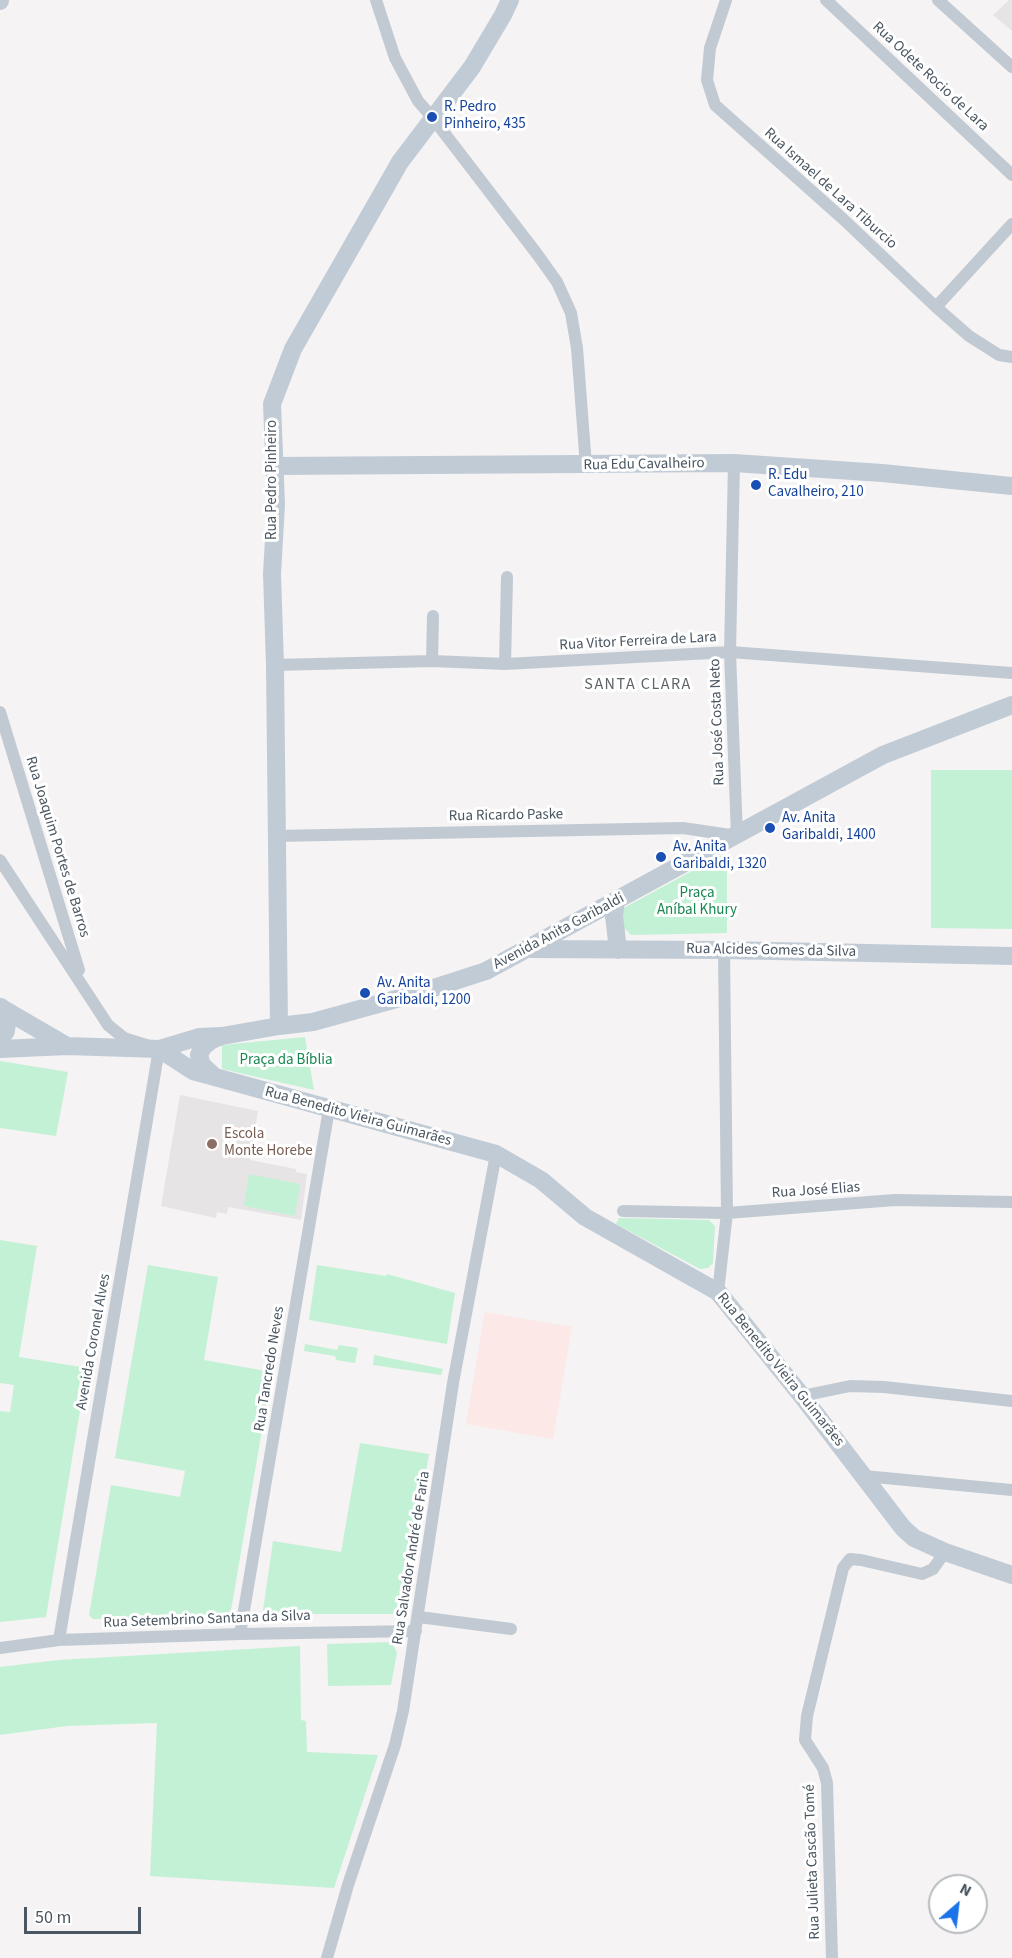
<!DOCTYPE html>
<html>
<head>
<meta charset="utf-8">
<style>
  body { margin:0 }
  #map { position:relative; width:1012px; height:1958px; overflow:hidden; background:#f5f3f3; font-family:"Source Sans 3",sans-serif }
  canvas { display:block }
  .north { position:absolute; left:928px; top:1874px; width:60px; height:60px; box-sizing:border-box; background:#fff; border:2px solid #b7bbc0; border-radius:50%; rotate:28deg; font-size:16px; font-weight:700; line-height:24px; text-align:center; color:#4a5661 }
  .north::after { content:''; display:block; margin:auto; width:21px; height:27px; background:#1a73e8; clip-path:polygon(50% 0,100% 100%,50% 72%,0 100%) }
  .scale { position:absolute; left:24px; top:1907px; width:117px; height:27px; box-sizing:border-box; border:3px solid #4a5661; border-top:0; padding-left:8px; font-size:18px; line-height:21px; white-space:nowrap; color:#4a5661; -webkit-text-stroke:4px #fff; paint-order:stroke }
</style>
</head>
<body>
<div id="map">
<canvas width="1012" height="1958"></canvas>
<div class="north">N</div>
<div class="scale">50 m</div>
</div>
<script>
const ctx = document.querySelector('canvas').getContext('2d');
ctx.lineJoin = 'round';
function paint(path, color) {
  ctx.fillStyle = color;
  ctx.fill(path, 'evenodd');
}
function toPath(rows) {
  const path = new Path2D();
  for (const r of rows) {
    path.moveTo(r[0], r[1]);
    for (let i = 2; i < r.length; i += 2) path.lineTo(r[i], r[i + 1]);
  }
  return path;
}
function trace(path, color, width, dash) {
  ctx.strokeStyle = color;
  ctx.lineWidth = width;
  ctx.lineCap = dash ? 'butt' : 'round';
  ctx.setLineDash(dash || []);
  ctx.stroke(path);
}
function label(font, color, halo, rows, align = 'center') {
  ctx.font = font + ' "Source Sans 3",sans-serif';
  ctx.lineWidth = 6;
  ctx.setLineDash([]);
  ctx.textBaseline = 'middle';
  ctx.strokeStyle = halo;
  ctx.fillStyle = color;
  for (const [text, x, y, turn = 0] of rows) {
    ctx.save();
    ctx.translate(x, y);
    ctx.rotate((+turn || 0) * Math.PI / 180);
    ctx.textAlign = isNaN(turn) ? turn : align;
    if (halo) ctx.strokeText(text, 0, 0);
    ctx.fillText(text, 0, 0);
    ctx.restore();
  }
}
paint(toPath([
  [1009,0,1012,0,1012,31,993,15],
  [180,1095,258,1111,250,1160,296,1169,296,1172,307,1174,301,1220,228,1207,227,1214,217,1212,216,1218,161,1206]
]), '#e6e4e5');
paint(toPath([
  [485,1312,572,1327,553,1439,466,1424]
]), '#fce8e6');
paint(toPath([
  [931,770,1012,770,1012,929,931,928],
  [727,852,727,933,631,935,623,927,622,909],
  [305,1037,314,1090,222,1069,222,1045],
  [0,1061,68,1072,56,1136,0,1128],
  [249,1174,300,1184,295,1216,244,1206],
  [619,1218,709,1220,715,1226,713,1263,708,1268,700,1269,616,1224],
  [0,1240,37,1246,19,1357,87,1368,46,1617,0,1622,0,1411,10,1412,14,1385,0,1383],
  [148,1265,218,1277,204,1360,272,1372,230,1616,93,1619,89,1615,111,1485,180,1497,185,1471,115,1458],
  [317,1265,386,1276,387,1274,455,1293,447,1344,309,1320],
  [305,1344,337,1350,339,1345,358,1348,355,1363,336,1360,335,1356,304,1351],
  [374,1355,443,1369,441,1375,373,1365],
  [360,1443,429,1454,401,1610,397,1614,266,1614,263,1610,273,1541,341,1552],
  [392,1642,397,1653,391,1685,328,1686,327,1644],
  [300,1646,301,1720,306,1721,307,1752,378,1755,334,1888,150,1876,157,1723,67,1726,0,1735,0,1667,58,1660]
]), '#c3f1d5');
trace(toPath([
  [376,0,395,58,418,101,432,117,537,254,557,282,571,313,577,348,586,466],
  [726,0,710,48,707,80,715,105,842,218,936,307,969,336,999,355,1012,357],
  [826,0,1012,175],
  [938,0,1012,67],
  [936,307,1012,224],
  [432,661,433,616],
  [505,664,507,577],
  [275,665,432,661,505,664,730,652,1012,673],
  [0,712,79,970],
  [275,836,683,828,737,836,730,652,734,463],
  [0,860,108,1025,124,1038,159,1049,59,1640],
  [623,1211,727,1213,895,1200,1012,1202],
  [718,1292,727,1213,724,950],
  [802,1396,850,1386,884,1387,1012,1401],
  [864,1476,1012,1490],
  [419,1617,511,1629],
  [240,1634,329,1109],
  [0,1648,59,1640,240,1634,416,1631],
  [327,1958,348,1885,395,1745,403,1711,453,1383,496,1154],
  [832,1958,827,1783,823,1768,805,1740,807,1716,843,1568,850,1559,861,1560,922,1574,933,1569,945,1552]
]), '#c1cad2', 12);
trace(toPath([
  [0,1,0,0],
  [274,466,734,463,882,473,1012,486],
  [616,901,614,916,618,950],
  [531,949,724,950,1012,956],
  [0,1007,67,1046],
  [279,1026,275,665,272,574,276,504,272,404,293,349,400,162,472,67,503,15,510,0],
  [0,1039,6,1031,7,1022,1,1007],
  [0,1049,67,1046,159,1049,199,1037,222,1036,279,1026,313,1022,418,993,486,971,883,755,1012,705],
  [159,1049,193,1071,496,1154,541,1180,585,1217,718,1292,802,1396,903,1528,914,1538,945,1552,1012,1575],
  [215,1077,202,1065,199,1055,203,1047,212,1040,222,1036]
]), '#c1cbd6', 18);
for (const [x, y, r, color] of [
  [432,117,6,"#1a4fb4"],
  [756,485,6,"#1a4fb4"],
  [770,828,6,"#1a4fb4"],
  [661,857,6,"#1a4fb4"],
  [365,993,6,"#1a4fb4"],
  [212,1144,6,"#8d6e63"]
]) {
  const dot = new Path2D();
  dot.arc(x, y, r, 0, 2 * Math.PI);
  ctx.fillStyle = color;
  ctx.fill(dot);
  trace(dot, '#fff', 2);
}
label('15px', '#4a5661', '#fff', [
  ["Rua Odete Rocio de Lara",930,77,43],
  ["Rua Ismael de Lara Tiburcio",830,189,42],
  ["Rua Edu Cavalheiro",644,465,-1],
  ["Rua Pedro Pinheiro",273,480,-90],
  ["Rua Vitor Ferreira de Lara",638,642,-3],
  ["Rua José Costa Neto",718,722,-92],
  ["Rua Ricardo Paske",506,816,-1],
  ["Rua Joaquim Portes de Barros",57,847,73],
  ["Avenida Anita Garibaldi",559,932,-28],
  ["Rua Alcides Gomes da Silva",771,951,1],
  ["Rua Benedito Vieira Guimarães",358,1117,15],
  ["Rua José Elias",816,1191,-4],
  ["Avenida Coronel Alves",94,1342,-80],
  ["Rua Tancredo Neves",270,1369,-81],
  ["Rua Benedito Vieira Guimarães",780,1370,51],
  ["Rua Salvador André de Faria",412,1558,-81],
  ["Rua Setembrino Santana da Silva",207,1620,-2],
  ["Rua Julieta Cascão Tomé",813,1862,-92]
]);
label('15px', '#164399', '#fff', [
  ["R. Pedro",444,108],
  ["Pinheiro, 435",444,125],
  ["R. Edu",768,476],
  ["Cavalheiro, 210",768,493],
  ["Av. Anita",782,819],
  ["Garibaldi, 1400",782,836],
  ["Av. Anita",673,848],
  ["Garibaldi, 1320",673,865],
  ["Av. Anita",377,984],
  ["Garibaldi, 1200",377,1001]
], 'left');
label('15px', '#17864f', '#fff', [
  ["Praça",697,894],
  ["Aníbal Khury",697,911],
  ["Praça da Bíblia",286,1061]
]);
label('15px', '#785e54', '#fff', [
  ["Escola",224,1135],
  ["Monte Horebe",224,1152]
], 'left');
ctx.letterSpacing = '1.5px';
label('16px', '#5f6368', '#fff', [
  ["SANTA CLARA",638,685]
]);
ctx.letterSpacing = '0px';
</script>
</body>
</html>
